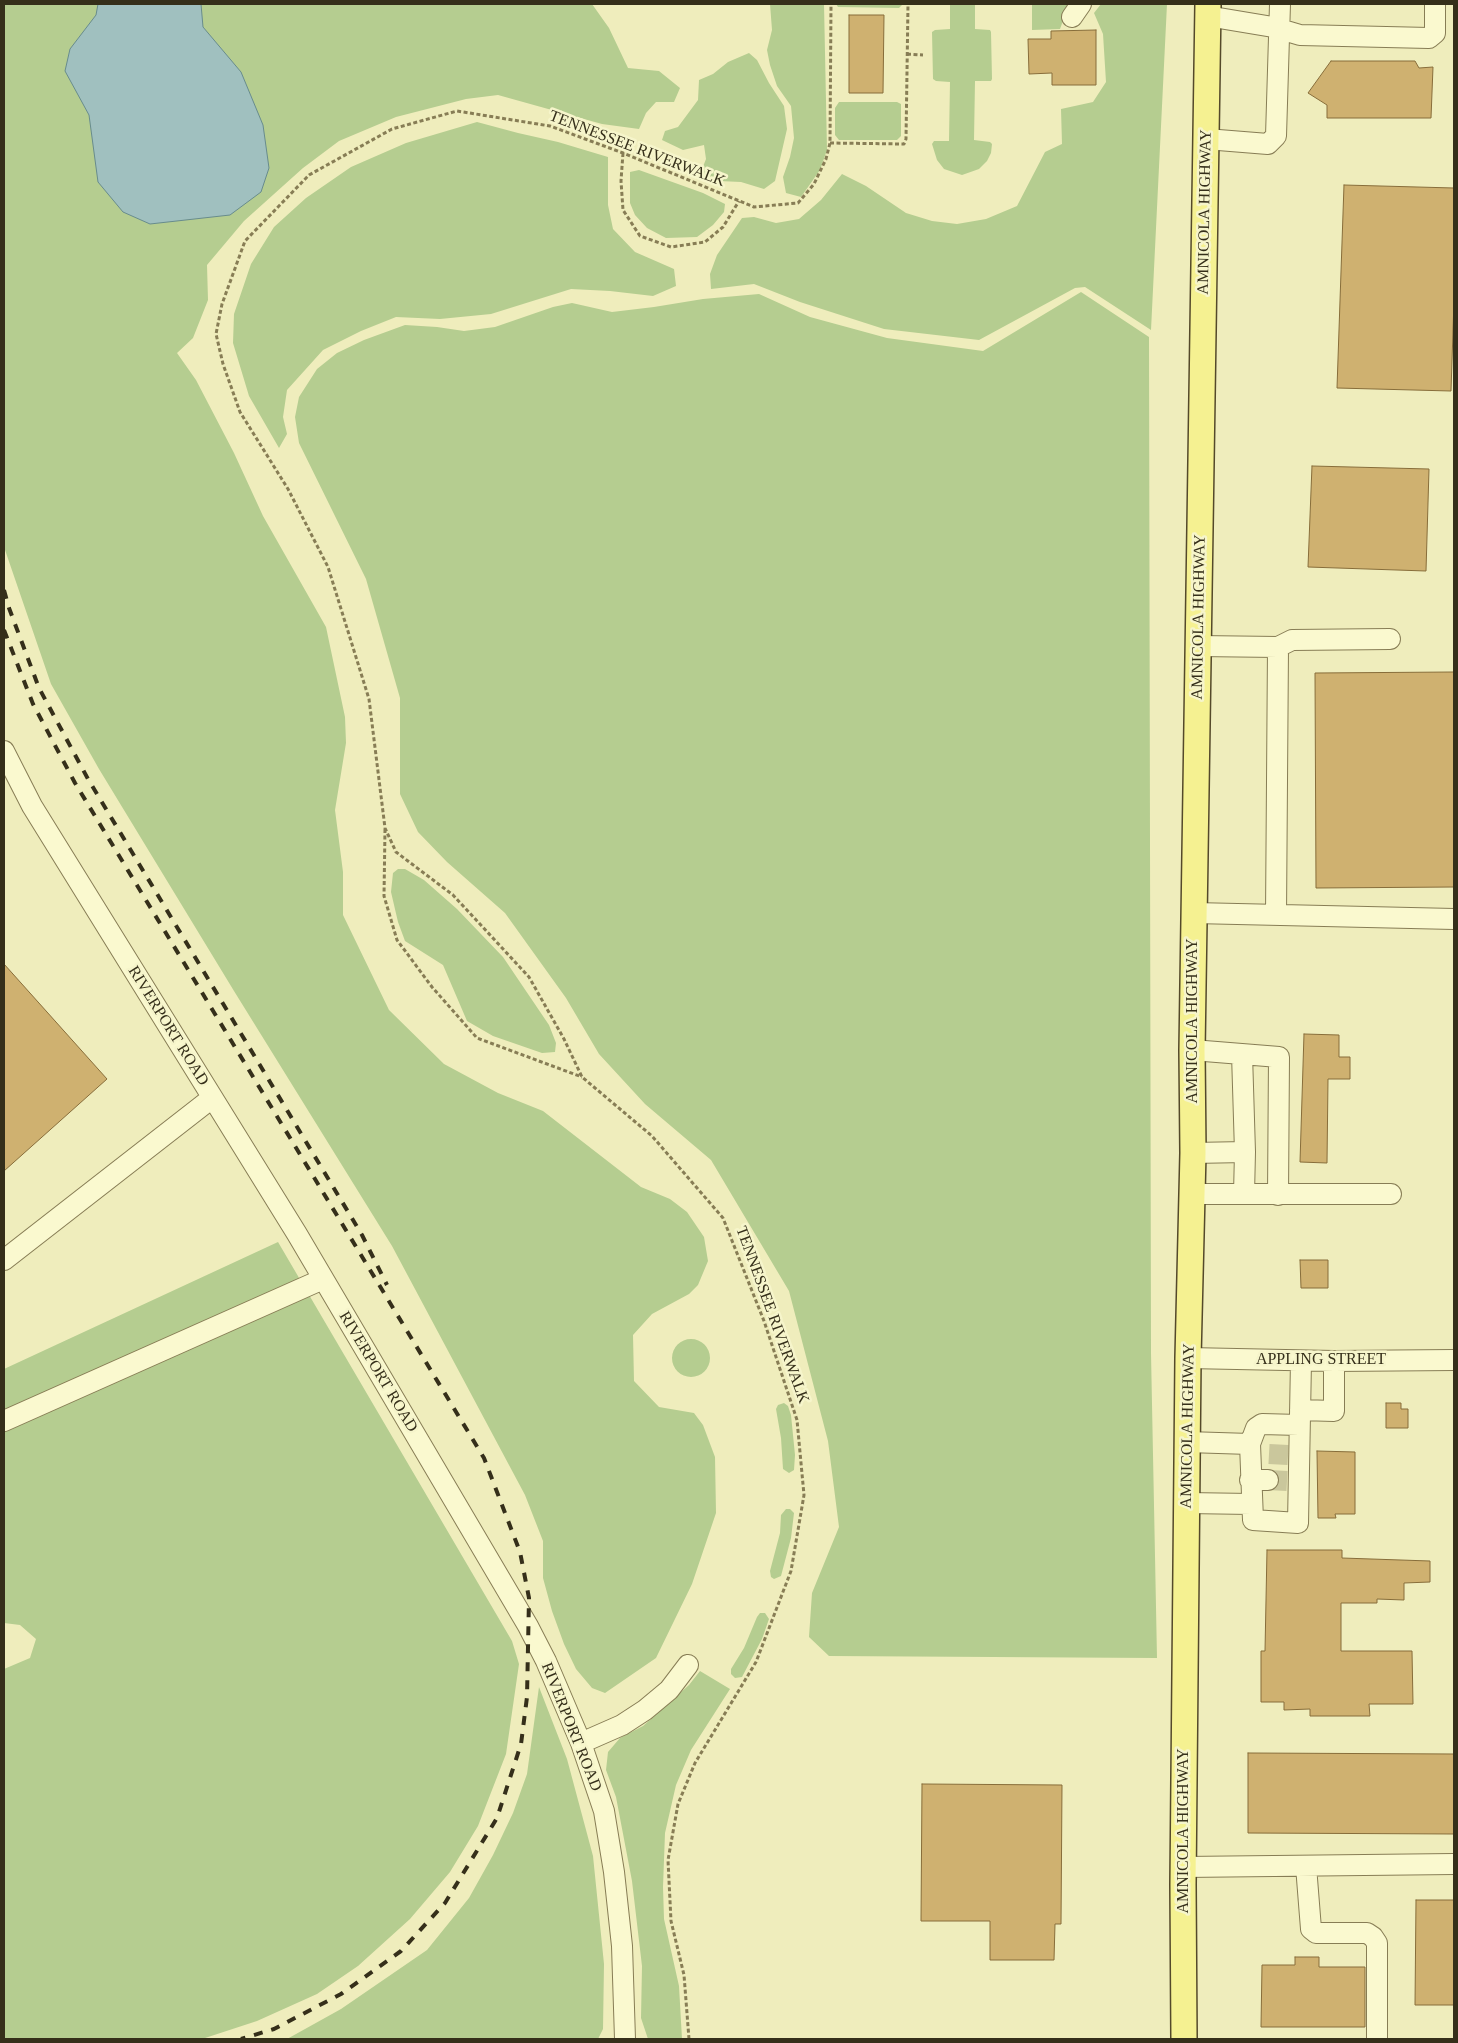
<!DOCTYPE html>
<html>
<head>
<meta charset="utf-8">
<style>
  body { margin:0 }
  #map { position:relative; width:1458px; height:2043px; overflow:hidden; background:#efedbc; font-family:"Times New Roman",serif }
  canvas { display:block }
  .frame { position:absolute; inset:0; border:5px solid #352f1a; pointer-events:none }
</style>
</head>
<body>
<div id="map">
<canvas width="1458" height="2043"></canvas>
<div class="frame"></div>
</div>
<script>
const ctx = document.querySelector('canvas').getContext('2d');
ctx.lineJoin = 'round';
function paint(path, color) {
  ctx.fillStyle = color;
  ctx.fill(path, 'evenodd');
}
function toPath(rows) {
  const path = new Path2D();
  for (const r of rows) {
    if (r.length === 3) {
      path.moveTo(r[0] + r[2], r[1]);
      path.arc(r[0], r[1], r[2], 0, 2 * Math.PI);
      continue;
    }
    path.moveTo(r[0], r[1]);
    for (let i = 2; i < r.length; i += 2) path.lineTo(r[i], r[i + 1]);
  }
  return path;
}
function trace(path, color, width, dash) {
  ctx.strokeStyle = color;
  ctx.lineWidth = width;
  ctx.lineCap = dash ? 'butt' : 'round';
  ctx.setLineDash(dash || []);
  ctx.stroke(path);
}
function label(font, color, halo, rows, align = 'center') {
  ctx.font = font + ' "Times New Roman",serif';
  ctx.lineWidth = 5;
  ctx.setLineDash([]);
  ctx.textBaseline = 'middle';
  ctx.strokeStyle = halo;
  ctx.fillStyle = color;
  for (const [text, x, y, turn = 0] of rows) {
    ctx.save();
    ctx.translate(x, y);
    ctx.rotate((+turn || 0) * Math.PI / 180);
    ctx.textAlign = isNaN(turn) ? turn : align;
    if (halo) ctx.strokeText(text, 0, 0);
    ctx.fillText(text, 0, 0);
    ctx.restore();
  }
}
paint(toPath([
  [4,4,592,4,609,28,628,68,659,71,680,88,674,102,656,102,646,113,639,129,602,124,498,95,466,99,396,117,339,141,303,168,244,221,207,265,208,300,193,338,177,353,196,380,234,453,263,516,326,627,345,717,346,743,335,810,343,872,343,915,389,1010,444,1064,498,1093,543,1111,641,1187,670,1199,687,1212,704,1237,708,1261,698,1285,689,1294,652,1314,633,1335,634,1381,659,1407,694,1413,703,1425,715,1457,716,1513,692,1584,656,1658,605,1693,592,1688,576,1669,564,1644,552,1611,543,1578,543,1541,525,1495,392,1246,234,991,99,769,51,684,4,547],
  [770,4,824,4,827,150,820,170,801,197,786,193,783,177,790,157,794,138,791,106,777,86,770,65,767,50,772,30],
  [836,4,903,4,899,8,838,7],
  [950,4,975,4,975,29,990,30,991,32,992,79,991,81,975,81,974,140,990,142,992,144,991,153,987,161,979,169,962,175,944,169,937,160,932,144,934,141,949,141,950,82,936,81,933,79,932,32,935,30,950,29],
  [1032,4,1069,4,1060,29,1032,30],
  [1101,4,1167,4,1151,330,1085,287,1075,288,979,340,884,329,800,302,754,284,711,289,710,274,717,255,742,218,754,217,776,223,799,219,821,200,842,174,866,186,906,213,932,221,957,224,986,219,1017,206,1045,152,1062,144,1061,109,1093,102,1106,82,1103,34,1094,13],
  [749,53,757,60,769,83,784,106,787,129,775,181,764,189,741,182,719,181,701,172,706,159,704,145,683,150,662,140,665,131,678,127,698,100,699,80,713,74,728,62],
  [839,102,897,102,901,104,901,136,897,140,839,140,835,135,835,108],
  [477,122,518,133,558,142,608,157,608,205,613,229,635,252,674,269,676,286,653,296,610,291,571,289,491,314,440,319,396,317,361,331,323,350,287,390,283,417,287,434,279,448,249,396,233,343,234,314,251,264,274,227,306,198,351,167,406,143],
  [639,170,703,193,725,204,724,212,713,225,697,237,666,238,647,228,635,215,630,203,630,172],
  [1081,292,1149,337,1151,1353,1157,1658,829,1656,809,1637,812,1593,839,1527,828,1441,789,1291,711,1160,645,1104,599,1054,566,998,505,913,447,862,418,832,400,794,400,698,366,579,299,443,295,417,299,397,317,369,337,353,364,340,405,325,437,327,464,331,495,327,553,307,572,303,612,312,654,307,703,299,759,294,810,317,887,338,983,351],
  [398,869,405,869,424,880,457,909,503,957,549,1025,556,1043,555,1052,542,1053,493,1036,467,1021,443,965,405,941,398,922,391,892,393,873],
  [278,1242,512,1641,519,1664,506,1754,478,1826,450,1872,410,1919,358,1966,317,1994,257,2021,202,2039,4,2039,4,1669,30,1658,36,1639,20,1625,4,1623,4,1369],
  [691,1358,19],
  [784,1403,788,1406,791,1415,795,1455,794,1470,789,1473,783,1469,781,1438,776,1409,778,1405],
  [786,1509,790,1509,794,1513,791,1538,781,1576,774,1579,771,1577,770,1571,780,1533,781,1515],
  [760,1613,765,1613,769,1619,762,1639,742,1677,735,1678,731,1674,731,1669,744,1648,757,1617],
  [700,1671,730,1689,691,1750,676,1785,665,1833,663,1887,664,1919,679,1986,682,2039,648,2039,641,2018,642,1966,632,1881,616,1797,606,1770,608,1752,620,1738,643,1726,689,1685],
  [539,1687,567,1759,593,1856,604,1964,603,2029,598,2039,287,2039,341,2009,427,1950,469,1898,493,1855,513,1813,527,1774]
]), '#b5cd90');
const water = toPath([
  [98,4,201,4,203,27,241,72,263,125,269,168,261,192,230,215,150,224,123,212,98,182,89,115,65,71,70,49,96,15,98,4]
]);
paint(water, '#a0c0bf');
trace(water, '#688c8d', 1);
const building = toPath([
  [849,15,884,15,883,93,849,93,849,15],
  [1096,30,1096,85,1052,85,1052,73,1029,74,1028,39,1051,39,1051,31,1096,30],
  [1331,61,1415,61,1419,68,1433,67,1431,118,1327,118,1327,105,1308,93,1331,61],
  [1344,185,1454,188,1454,301,1451,391,1337,388,1344,185],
  [1312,466,1429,469,1426,571,1308,567,1312,466],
  [1454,672,1454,887,1316,888,1315,673,1454,672],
  [4,964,107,1079,4,1171,4,964],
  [1304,1034,1339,1035,1339,1057,1350,1057,1350,1079,1328,1079,1327,1163,1300,1162,1304,1034],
  [1300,1260,1328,1260,1328,1288,1301,1288,1300,1260],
  [1386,1403,1401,1403,1401,1409,1408,1409,1408,1428,1386,1428,1386,1403],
  [1317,1451,1355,1452,1355,1514,1335,1514,1336,1518,1318,1518,1317,1451],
  [1267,1550,1342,1550,1342,1558,1430,1561,1430,1582,1404,1583,1404,1600,1377,1599,1377,1603,1341,1603,1341,1651,1412,1651,1413,1704,1369,1704,1370,1716,1310,1716,1310,1709,1284,1710,1284,1702,1261,1702,1261,1651,1265,1651,1267,1550],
  [1248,1753,1454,1754,1454,1834,1248,1833,1248,1753],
  [922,1784,1062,1785,1061,1924,1055,1924,1054,1960,990,1960,990,1921,921,1921,922,1784],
  [1416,1900,1454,1900,1454,2005,1415,2005,1416,1900],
  [1295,1957,1319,1957,1319,1967,1365,1967,1365,2027,1261,2027,1262,1965,1295,1965,1295,1957]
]);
paint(building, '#cfb170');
trace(building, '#876d3a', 1);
trace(toPath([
  [1269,1454,1288,1455],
  [1268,1480,1287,1481]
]), '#cac79c', 20, [20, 10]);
const minor = toPath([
  [1207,16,1273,27,1300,35,1429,38,1435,33,1435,4],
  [1072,17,1081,4],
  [1206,139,1268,144,1276,136,1280,4],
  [1198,646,1278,647,1276,915],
  [1278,647,1292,640,1390,639],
  [4,751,32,806,297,1234,528,1626,546,1661,581,1743,604,1811,614,1872,622,1946,625,2039],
  [1194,913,1454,919],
  [1192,1050,1279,1057,1278,1195],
  [1193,1153,1245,1152,1242,1054],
  [1191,1194,1391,1194],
  [1244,1194,1245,1152],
  [4,1260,212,1098],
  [1188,1358,1334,1361,1454,1360],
  [1300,1410,1334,1411,1334,1361],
  [4,1421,323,1279],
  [1299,1425,1262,1424,1256,1428,1250,1444,1253,1520,1298,1523,1301,1361],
  [1187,1442,1250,1444],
  [1250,1480,1268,1480],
  [1187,1503,1251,1504],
  [581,1743,622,1725,645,1710,669,1690,688,1665],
  [1306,1866,1311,1929,1316,1933,1367,1933,1373,1937,1377,1943,1377,2039],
  [1184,1867,1454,1864]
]);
const major = toPath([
  [1184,2039,1183,1884,1188,1358,1193,1153,1192,1050,1208,4]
]);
trace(minor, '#877d55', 22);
trace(major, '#54492a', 28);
trace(toPath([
  [907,54,923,55],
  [830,143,904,144,906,139,908,4],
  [623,153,621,181,623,210,640,236,671,247,705,242,723,227,739,201],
  [385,829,384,896,397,940,432,987,477,1038,582,1077],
  [689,2039,684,1975,671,1921,668,1860,678,1804,695,1763,756,1662,791,1571,804,1495,797,1420,764,1321,723,1218,652,1136,582,1077,564,1039,529,977,453,895,396,852,385,828,369,699,328,567,288,489,240,412,223,364,216,334,222,304,245,241,309,175,392,129,457,111,550,126,623,153,754,207,798,203,814,184,826,159,830,143,831,4]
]), '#877d55', 3, [4, 2.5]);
trace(minor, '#faf9cf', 20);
trace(major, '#f5f191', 25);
trace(toPath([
  [4,590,9,608,39,688,88,779,362,1235,387,1285],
  [4,630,33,704,75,783,484,1458,520,1552,529,1598,527,1697,521,1744,497,1818,445,1903,401,1951,341,1994,274,2029,241,2039]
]), '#352f1a', 4, [9, 9]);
label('16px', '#352f1a', '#f6f5cb', [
  ["TENNESSEE RIVERWALK",637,149,21],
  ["AMNICOLA HIGHWAY",1205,212,-89],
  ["AMNICOLA HIGHWAY",1199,617,-89],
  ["AMNICOLA HIGHWAY",1193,1021,-90],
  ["RIVERPORT ROAD",168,1026,58],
  ["TENNESSEE RIVERWALK",772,1315,70],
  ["APPLING STREET",1321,1360],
  ["RIVERPORT ROAD",378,1372,59],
  ["AMNICOLA HIGHWAY",1188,1426,-89],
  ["RIVERPORT ROAD",571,1727,68],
  ["AMNICOLA HIGHWAY",1184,1831,-90]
]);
</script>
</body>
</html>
